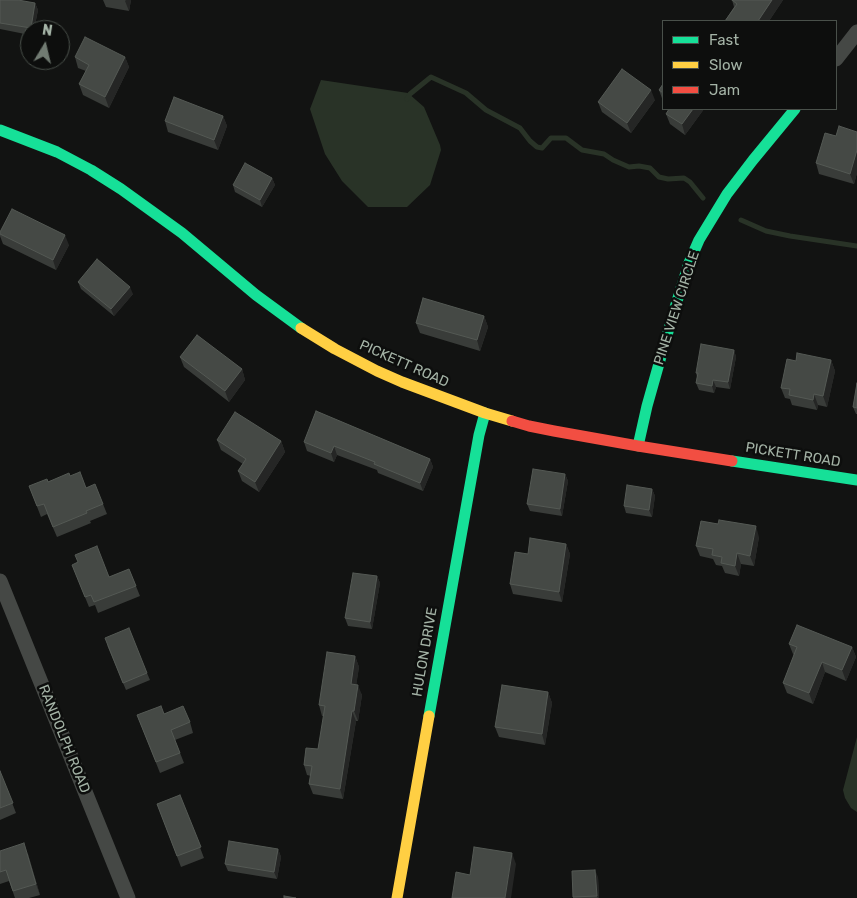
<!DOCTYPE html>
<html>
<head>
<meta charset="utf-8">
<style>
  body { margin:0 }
  #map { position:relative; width:857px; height:898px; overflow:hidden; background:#121312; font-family:Rubik,sans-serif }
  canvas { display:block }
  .legend { position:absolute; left:662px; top:20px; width:175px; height:90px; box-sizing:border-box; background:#0d0e0d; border:1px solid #49504a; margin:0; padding:6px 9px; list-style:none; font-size:15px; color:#a4b3a6 }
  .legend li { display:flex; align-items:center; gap:10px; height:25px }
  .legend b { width:25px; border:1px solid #49504a }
  .north { position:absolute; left:20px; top:20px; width:50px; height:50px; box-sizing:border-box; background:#0d0e0d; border:1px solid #49504a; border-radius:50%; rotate:9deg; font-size:14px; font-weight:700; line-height:20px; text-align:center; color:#a4b3a6 }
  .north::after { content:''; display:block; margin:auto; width:18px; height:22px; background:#717b72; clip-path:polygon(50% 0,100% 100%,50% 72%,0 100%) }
</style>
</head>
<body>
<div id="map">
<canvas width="857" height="898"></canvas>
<ul class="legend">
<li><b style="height:6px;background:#16e098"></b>Fast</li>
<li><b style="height:6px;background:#ffcf43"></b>Slow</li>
<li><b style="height:6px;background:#f24e42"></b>Jam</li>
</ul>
<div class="north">N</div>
</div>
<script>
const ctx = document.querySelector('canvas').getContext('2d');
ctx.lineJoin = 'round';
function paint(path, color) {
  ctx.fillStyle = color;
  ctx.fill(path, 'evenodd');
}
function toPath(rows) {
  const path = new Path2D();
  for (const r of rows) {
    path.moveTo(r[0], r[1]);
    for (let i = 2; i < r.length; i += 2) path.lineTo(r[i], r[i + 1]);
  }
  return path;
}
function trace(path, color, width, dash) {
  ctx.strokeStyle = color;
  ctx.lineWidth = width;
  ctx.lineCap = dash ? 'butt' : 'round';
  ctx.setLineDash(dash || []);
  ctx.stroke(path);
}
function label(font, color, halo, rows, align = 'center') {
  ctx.font = font + ' Rubik,sans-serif';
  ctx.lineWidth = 5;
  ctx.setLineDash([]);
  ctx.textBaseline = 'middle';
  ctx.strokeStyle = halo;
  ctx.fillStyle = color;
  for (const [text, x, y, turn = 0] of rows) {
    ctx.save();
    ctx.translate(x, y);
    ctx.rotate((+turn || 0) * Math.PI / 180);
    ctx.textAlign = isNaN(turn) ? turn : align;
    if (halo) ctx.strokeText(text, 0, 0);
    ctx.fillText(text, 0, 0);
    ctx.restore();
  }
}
paint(toPath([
  [321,80,408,93,424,107,440,145,441,150,430,185,407,207,368,207,342,181,325,154,310,109],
  [857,737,857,812,851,808,845,798,843,790]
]), '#293327');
trace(toPath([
  [407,99,410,94,431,77,466,93,486,110,520,128,530,141,537,147,542,148,551,138,566,138,582,150,604,154,613,160,629,167,639,166,650,168,659,177,668,179,684,178,690,182,703,198],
  [741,220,766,231,790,236,857,246]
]), '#293327', 5);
trace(toPath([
  [836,59,857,32],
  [0,581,128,898]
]), '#454845', 15);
trace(toPath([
  [0,130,57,152,91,170,121,189,182,233,256,295,301,328],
  [638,446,647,406,673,314,689,263,699,240,727,194,753,160,795,109],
  [732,461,857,480],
  [429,716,479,435,485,413]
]), '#16e098', 11);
trace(toPath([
  [301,328,335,349,377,371,402,382,485,413,512,421],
  [397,898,429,716]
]), '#ffcf43', 11);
trace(toPath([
  [512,421,529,426,554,431,638,446,732,461]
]), '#f24e42', 11);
paint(toPath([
  [0,0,35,3,38,10,34,30,30,30,30,35,0,29],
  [103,0,131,0,129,11,106,7],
  [732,0,783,0,769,21,725,21,734,7],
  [75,57,125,57,129,67,109,108,83,95,79,84,86,71,78,68],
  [663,84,663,101,659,90],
  [655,100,631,133,602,112,598,102],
  [669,109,704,109,685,135,670,124,666,114],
  [223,116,227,126,218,150,168,132,165,121],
  [857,132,857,173,854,184,819,174,816,163,836,136],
  [272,178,275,185,262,207,235,192,233,185],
  [0,232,69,245,56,270,3,244,0,236],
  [78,282,133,294,114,316,81,289],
  [484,316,488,327,480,351,420,333,416,323],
  [734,350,736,357,730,389,716,387,714,393,699,390,696,383,697,377,696,373],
  [180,357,242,369,245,380,229,402,184,367],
  [831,360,835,371,827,407,818,405,817,410,792,405,790,399,785,398,781,388,796,361],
  [857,383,857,414,856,414,853,407],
  [217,440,281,441,285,452,259,492,242,481,238,471,243,464,221,450],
  [304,442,430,459,433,467,423,491,378,473,377,470,337,455,334,462,307,451],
  [565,474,568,481,562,516,530,511,527,504],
  [70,476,86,488,103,504,107,514,90,521,91,523,57,537,47,514,41,517,29,486],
  [652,489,655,496,652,517,626,513,624,506],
  [759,537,754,566,741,564,739,576,725,573,722,566,716,565,713,559,700,556,696,546],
  [566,544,570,554,562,602,513,594,510,584,528,554],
  [72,565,109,577,129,569,140,596,98,613,95,605,89,607],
  [377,576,380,583,372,629,348,626,345,618],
  [789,644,852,647,856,657,846,681,825,672,813,704,787,693,783,683,794,655,793,654],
  [107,645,147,673,150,680,126,690],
  [355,656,359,667,356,685,362,695,358,721,356,721,343,799,313,794,309,784,311,776,307,775,304,765,318,749,324,716,322,716,319,705],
  [548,692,552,703,545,745,499,737,495,727],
  [164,714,190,722,193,733,175,740,184,763,160,773,137,715],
  [0,771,16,813,0,820],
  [180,795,204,858,181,867,157,804],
  [278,849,281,857,277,879,228,871,225,864],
  [0,851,28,854,40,895,29,898,15,898,9,881,0,884],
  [598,877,599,898,573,898,573,897]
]), '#393c39');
paint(toPath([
  [126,0,131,0,129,11,125,1],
  [772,0,783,0,769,21,758,21],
  [35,3,38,10,34,30,31,30,31,28],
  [125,57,129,67,109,108,105,97],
  [651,90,655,100,631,133,627,123],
  [693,109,704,109,685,135,682,124],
  [223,116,227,126,218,150,214,140],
  [857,150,857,173,854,184,850,174],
  [272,178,275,185,262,207,260,200],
  [65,235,69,245,56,270,53,260],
  [130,287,133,294,114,316,111,309],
  [484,316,488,327,480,351,477,340],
  [734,350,736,357,730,389,728,382],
  [831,360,835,371,827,407,823,396],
  [242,369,245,380,229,402,225,391],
  [713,380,716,387,714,393,712,386],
  [814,394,818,405,817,410,813,400],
  [281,441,285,452,259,492,255,482],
  [334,446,337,455,334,462,331,453],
  [430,459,433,467,423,491,420,483],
  [565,474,568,481,562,516,560,509],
  [652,489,655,496,652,517,649,510],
  [756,526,759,537,754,566,750,556],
  [566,544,570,554,562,602,559,592],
  [737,553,741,564,739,576,735,566],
  [377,576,380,583,372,629,370,622],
  [852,647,856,657,846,681,842,670],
  [355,656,359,667,355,694,351,684],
  [822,662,825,672,813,704,809,693],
  [358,685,362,695,358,721,354,711],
  [548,692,552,703,545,745,542,734],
  [352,711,356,721,343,799,340,789],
  [24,843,28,854,40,895,36,884],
  [278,849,281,857,277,879,274,872],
  [512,853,516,864,511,898,505,898],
  [595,870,598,877,599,898,598,898,597,896]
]), '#252625');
const building = toPath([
  [0,0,18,0,35,3,31,28,0,23,0,0],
  [732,0,772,0,758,21,725,21,737,4,732,0],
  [85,37,125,57,105,97,79,84,89,65,75,57,85,37],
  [622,69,651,90,627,123,598,102,622,69],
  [663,84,663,93,659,90,663,84],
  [174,97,223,116,214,140,165,121,174,97],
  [669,109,693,109,682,124,666,114,669,109],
  [839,126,857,132,857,150,850,174,816,163,825,133,836,136,839,126],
  [245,163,272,178,260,200,233,185,245,163],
  [12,209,65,235,53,260,0,234,0,232,12,209],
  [97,259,130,287,111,309,78,282,97,259],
  [423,298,484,316,477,340,416,323,423,298],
  [197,335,242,369,225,391,180,357,197,335],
  [701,344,734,350,728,382,713,380,712,386,696,383,698,373,696,373,701,344],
  [797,353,831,360,823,396,814,394,813,400,789,395,790,389,781,388,787,359,796,361,797,353],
  [857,383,857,408,853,407,857,383],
  [316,411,430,459,420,483,374,464,375,462,334,446,331,453,304,442,316,411],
  [235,412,281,441,255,482,238,471,246,459,217,440,235,412],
  [533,469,565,474,560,509,527,504,533,469],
  [80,472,86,488,95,484,103,504,86,511,87,513,53,527,44,504,37,506,29,486,47,479,48,482,69,473,70,476,80,472],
  [627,485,652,489,649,510,624,506,627,485],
  [719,520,756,526,750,556,737,553,735,566,721,563,722,557,712,555,713,549,696,546,701,521,718,524,719,520],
  [530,538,566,544,559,592,510,584,515,552,528,554,530,538],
  [97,546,109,577,129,569,136,586,94,602,91,595,85,597,72,565,78,562,75,555,97,546],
  [353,573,377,576,370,622,345,618,353,573],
  [797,625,852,647,842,670,822,662,809,693,783,683,797,647,789,644,797,625],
  [129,628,147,673,123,683,105,638,129,628],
  [327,652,355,656,351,684,358,685,354,711,352,711,340,789,309,784,312,766,304,765,306,748,318,749,325,706,319,705,327,652],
  [502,685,548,692,542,734,495,727,502,685],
  [161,706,164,714,183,706,190,722,171,730,180,753,156,762,137,715,161,706],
  [0,771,13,803,0,808,0,771],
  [180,795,201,847,177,856,157,804,180,795],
  [229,841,278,849,274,872,225,864,229,841],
  [24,843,36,884,13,891,6,870,0,872,0,851,24,843],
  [474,847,512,853,505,898,452,898,456,872,470,875,474,847],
  [595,870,597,896,573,897,572,871,595,870],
  [284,896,296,898,284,898,284,896]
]);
paint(building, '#454945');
trace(building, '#545954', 1);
label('14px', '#a4b3a6', '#0d0e0d', [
  ["PINE VIEW CIRCLE",677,308,-72],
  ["PICKETT ROAD",404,364,24],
  ["PICKETT ROAD",793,455,9],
  ["HULON DRIVE",425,652,-80],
  ["RANDOLPH ROAD",64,739,68]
]);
</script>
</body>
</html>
